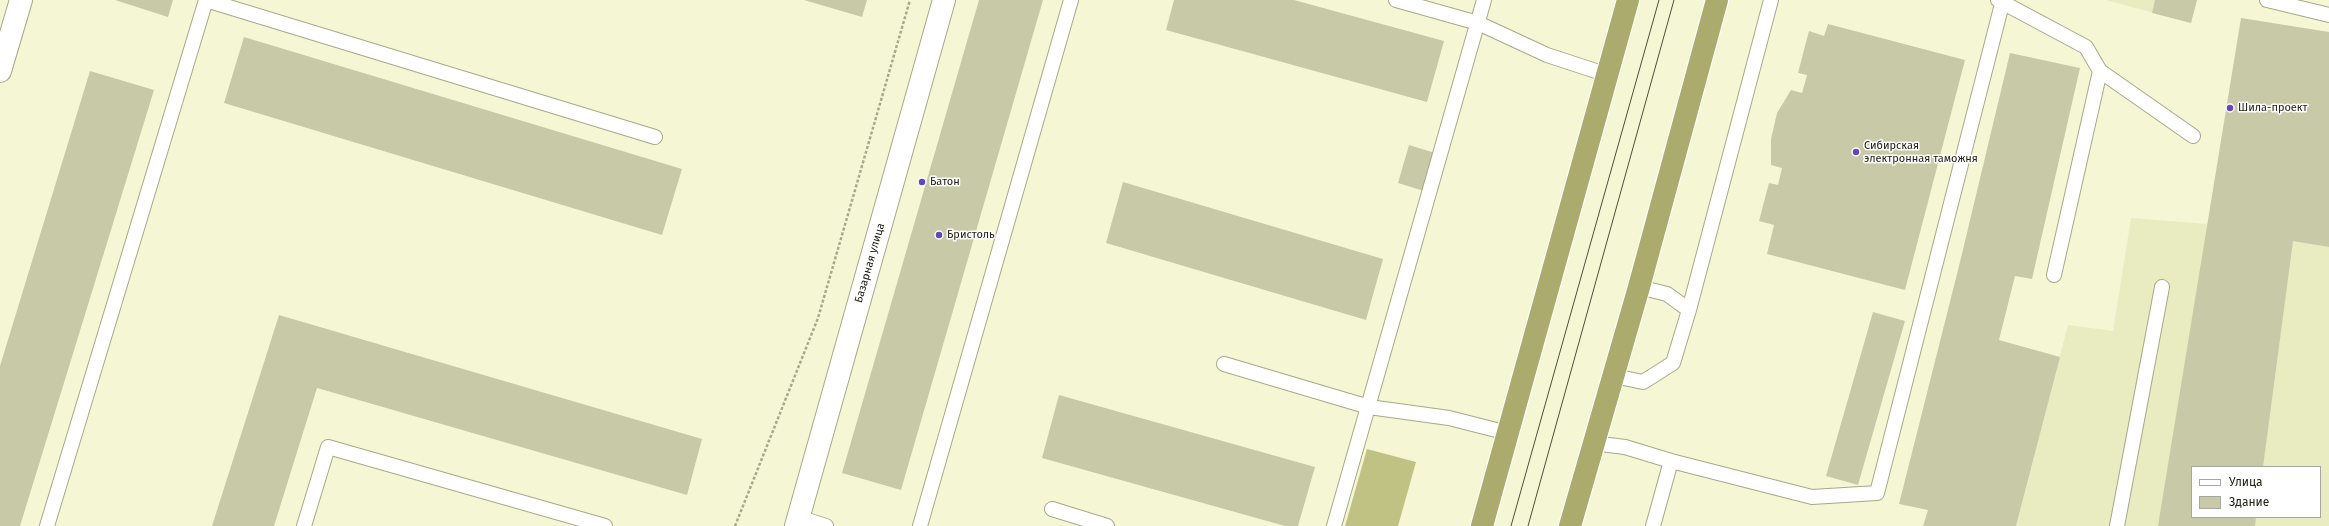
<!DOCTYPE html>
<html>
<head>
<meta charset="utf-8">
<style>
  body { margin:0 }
  #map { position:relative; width:2329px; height:526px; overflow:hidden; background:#f5f7d4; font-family:"Fira Sans",sans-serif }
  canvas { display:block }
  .legend { position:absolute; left:2191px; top:466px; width:130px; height:52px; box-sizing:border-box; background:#fff; border:1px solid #a7a7a1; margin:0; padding:5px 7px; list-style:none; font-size:12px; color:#222215 }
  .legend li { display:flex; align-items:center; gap:8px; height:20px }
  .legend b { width:20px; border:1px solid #a7a7a1 }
</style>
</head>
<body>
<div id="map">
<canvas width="2329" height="526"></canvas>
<ul class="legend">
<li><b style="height:5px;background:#fff"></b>Улица</li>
<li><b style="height:11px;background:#c8caa7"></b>Здание</li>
</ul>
</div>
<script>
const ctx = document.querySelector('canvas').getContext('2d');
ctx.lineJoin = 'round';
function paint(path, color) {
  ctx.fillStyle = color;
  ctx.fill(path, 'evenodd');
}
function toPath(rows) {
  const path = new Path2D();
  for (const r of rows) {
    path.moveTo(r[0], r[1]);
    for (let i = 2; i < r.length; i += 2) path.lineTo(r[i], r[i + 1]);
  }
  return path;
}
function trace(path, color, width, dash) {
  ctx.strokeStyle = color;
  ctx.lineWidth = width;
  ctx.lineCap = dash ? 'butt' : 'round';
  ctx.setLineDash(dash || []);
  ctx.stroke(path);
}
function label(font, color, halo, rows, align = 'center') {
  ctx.font = font + ' "Fira Sans",sans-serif';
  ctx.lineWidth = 3;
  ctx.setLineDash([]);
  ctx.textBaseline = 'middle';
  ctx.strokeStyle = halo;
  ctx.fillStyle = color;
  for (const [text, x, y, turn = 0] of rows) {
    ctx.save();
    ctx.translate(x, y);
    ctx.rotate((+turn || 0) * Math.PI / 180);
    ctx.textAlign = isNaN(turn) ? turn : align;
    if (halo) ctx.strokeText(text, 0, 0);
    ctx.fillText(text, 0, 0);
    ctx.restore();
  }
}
paint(toPath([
  [2106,0,2197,0,2191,23],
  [2131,218,2208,224,2329,247,2329,526,2016,526,2068,325,2113,331],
  [2192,467,2320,467,2320,517,2192,517]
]), '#e9ebc0');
paint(toPath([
  [1367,449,1416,462,1398,526,1345,526]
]), '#c0c283');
paint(toPath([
  [115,0,173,0,168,17],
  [804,0,867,0,862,17],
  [979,0,1043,0,901,490,842,473],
  [1174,0,1294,0,1444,41,1427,102,1166,30],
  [2155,0,2197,0,2191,23,2152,13],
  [2241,18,2329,32,2329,247,2293,241,2263,467,2192,467,2192,517,2256,517,2255,526,2158,526],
  [1828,24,1965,60,1905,290,1767,254,1774,225,1759,221,1769,183,1778,185,1782,168,1771,165,1771,139,1777,113,1791,90,1802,93,1807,75,1798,73,1809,31,1824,36],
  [244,37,682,169,662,235,224,103],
  [2010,53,2080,68,2032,279,2015,276,1999,340,2060,357,2016,526,1923,526,1928,510,1899,504,1960,262],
  [90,71,154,90,20,526,0,526,0,366],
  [1409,145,1435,153,1424,191,1398,183],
  [1123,182,1383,259,1366,320,1106,243],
  [1873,312,1905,321,1858,485,1826,476],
  [279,315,702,439,687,495,317,388,274,526,212,526],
  [1059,395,1315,467,1298,526,1285,526,1042,458]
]), '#c8caa7');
const service = toPath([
  [206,0,655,137],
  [1396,0,1478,23,1547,55,1608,75],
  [1998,0,2086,47,2100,71,2193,136],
  [2267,0,2329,15],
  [2054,275,2100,71],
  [1639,287,1667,294,1689,310],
  [1224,364,1369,407,1449,418,1508,433],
  [1614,376,1643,382,1673,363,1689,310,1771,0],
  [1593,443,1625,447,1671,461,1812,497,1877,493,2003,0],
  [1052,509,1107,526],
  [798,517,826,526],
  [47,526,206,0],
  [304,526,328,447,605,526],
  [920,526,1071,0],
  [1334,526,1484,0],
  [1653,526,1671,461],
  [2117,526,2162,287]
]);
const minor = toPath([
  [0,71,21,0],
  [796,526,944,0]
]);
const trunk = toPath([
  [1482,526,1628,0],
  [1570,526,1639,287,1717,0]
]);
trace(service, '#a7a987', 16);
trace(minor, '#a7a987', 24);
trace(trunk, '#fff', 24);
trace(toPath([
  [735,526,818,318,910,0]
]), '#a7a98e', 2.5, [3, 2]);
trace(service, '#fff', 14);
trace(minor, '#fff', 22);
trace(trunk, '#aaab6c', 22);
trace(toPath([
  [1511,526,1659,0],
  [1528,526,1674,0]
]), '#4d4e3c', 1);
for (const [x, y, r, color] of [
  [2230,108,4,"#6546bf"],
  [1856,152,4,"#6546bf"],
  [922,182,4,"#6546bf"],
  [939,235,4,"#6546bf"]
]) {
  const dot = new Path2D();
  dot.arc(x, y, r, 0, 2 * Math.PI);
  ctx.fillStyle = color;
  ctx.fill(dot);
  trace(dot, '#fff', 1.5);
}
label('11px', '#222215', '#fff', [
  ["Шила-проект",2238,108],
  ["Сибирская",1864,146],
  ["электронная таможня",1864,159],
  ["Батон",930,182],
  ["Бристоль",947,235]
], 'left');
label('11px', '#222215', '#fff', [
  ["Базарная улица",870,263,-74]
]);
</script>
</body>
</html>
